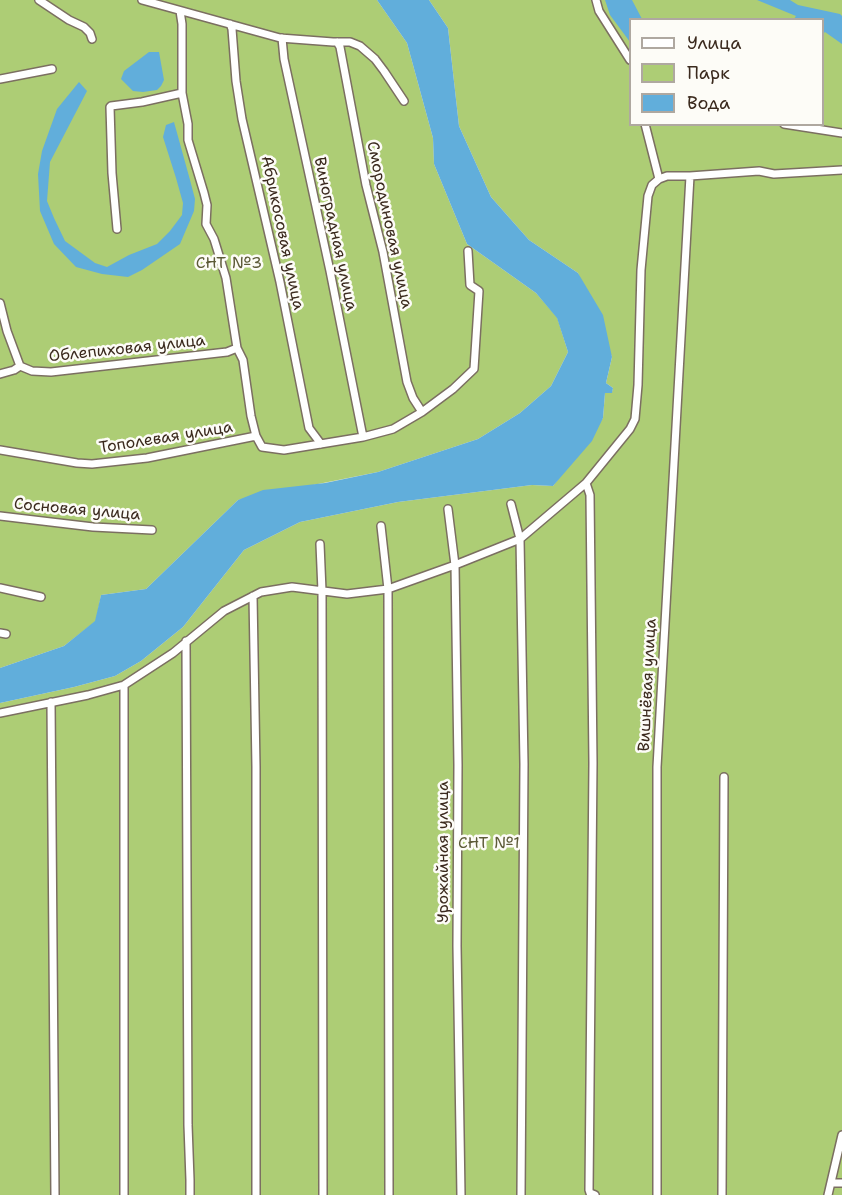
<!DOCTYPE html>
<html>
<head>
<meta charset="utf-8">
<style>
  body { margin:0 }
  #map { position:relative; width:842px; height:1195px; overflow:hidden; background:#f3efdd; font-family:"Shantell Sans",sans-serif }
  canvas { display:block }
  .legend { position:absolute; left:629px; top:18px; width:195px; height:108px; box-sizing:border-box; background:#fdfcf7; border:2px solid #afa8a0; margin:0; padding:8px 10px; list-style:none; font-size:18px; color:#3b2a1e }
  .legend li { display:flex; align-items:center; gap:12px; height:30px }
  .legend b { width:30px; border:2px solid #afa8a0 }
</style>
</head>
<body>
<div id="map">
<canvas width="842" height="1195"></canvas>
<ul class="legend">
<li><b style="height:8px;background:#fff"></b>Улица</li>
<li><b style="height:16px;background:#adcd75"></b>Парк</li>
<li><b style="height:16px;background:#61aedb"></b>Вода</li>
</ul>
</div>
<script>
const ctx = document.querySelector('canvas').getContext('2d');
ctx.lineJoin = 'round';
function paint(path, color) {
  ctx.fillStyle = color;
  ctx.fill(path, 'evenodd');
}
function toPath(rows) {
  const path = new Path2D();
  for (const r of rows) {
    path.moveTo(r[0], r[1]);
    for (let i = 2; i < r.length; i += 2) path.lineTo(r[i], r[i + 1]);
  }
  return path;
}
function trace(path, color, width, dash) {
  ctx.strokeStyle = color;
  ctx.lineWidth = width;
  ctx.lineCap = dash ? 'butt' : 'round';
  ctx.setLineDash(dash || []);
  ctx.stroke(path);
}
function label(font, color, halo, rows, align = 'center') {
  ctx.font = font + ' "Shantell Sans",sans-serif';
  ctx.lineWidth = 5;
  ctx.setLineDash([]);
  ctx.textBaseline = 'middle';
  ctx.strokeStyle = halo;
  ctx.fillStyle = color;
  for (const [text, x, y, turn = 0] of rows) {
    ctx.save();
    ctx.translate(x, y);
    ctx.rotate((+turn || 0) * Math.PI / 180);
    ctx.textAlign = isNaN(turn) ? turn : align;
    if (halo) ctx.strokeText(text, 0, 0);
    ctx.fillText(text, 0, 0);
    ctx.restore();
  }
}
paint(toPath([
  [0,0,377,0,407,43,433,138,434,164,467,244,536,293,557,317,568,352,551,386,520,413,478,439,378,472,238,500,146,589,101,595,96,621,64,646,0,668],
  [429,0,842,0,842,1195,0,1195,0,703,74,687,115,676,141,661,183,627,244,550,300,522,398,502,532,485,553,486,603,418,605,393,612,392,613,388,606,383,612,357,578,273,529,240,491,197,459,126,448,28],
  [630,20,822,20,822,124,630,124]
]), '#adcd75');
paint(toPath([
  [377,0,429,0,448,28,459,126,491,197,529,240,578,273,603,315,612,357,606,383,613,388,612,393,605,393,603,418,592,441,553,486,532,485,398,502,300,522,244,550,183,627,141,661,115,676,74,687,0,703,0,668,64,646,95,621,101,595,146,589,238,500,263,490,325,483,378,472,478,439,520,413,551,386,568,352,557,318,536,293,467,244,434,164,433,138,407,43],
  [605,0,632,0,642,19,630,20,630,42,610,15],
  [757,0,790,0,798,5,840,14,842,16,842,44,825,32,823,34,822,20,794,19,796,16],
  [149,52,159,52,164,80,161,86,157,90,143,92,133,91,121,79,124,71],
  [79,82,87,91,50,162,47,201,54,218,65,241,95,263,107,267,129,255,157,244,170,231,182,215,183,203,176,178,163,137,166,125,174,122,190,180,195,199,194,211,180,244,142,270,128,277,102,274,76,267,54,244,40,211,38,174,42,151,57,109]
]), '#61aedb');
const minor = toPath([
  [39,0,69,20,84,27,90,33,92,39],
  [142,0,280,38,333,42,350,42,360,46,375,59,384,71,404,101],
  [596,0,599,11,630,60],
  [180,11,182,24,182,93,188,124,188,140,204,193,207,205,206,224,214,239,226,278,237,348,243,360,251,416,256,436],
  [230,24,232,29,236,81,242,119,280,282,309,428,321,444],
  [282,38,284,59,330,271,363,437],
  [337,42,340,47,366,185,383,252,407,382,413,398,422,412],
  [0,79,52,69],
  [645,124,659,179],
  [784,124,842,133],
  [117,229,112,173,110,107,111,106,142,102,182,93],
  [0,303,7,331,20,366,14,370,0,374],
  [20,366,32,371,51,372,227,352,237,348],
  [0,450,77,463,92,464,147,458,256,436,262,447,284,450,363,437,393,429,422,412,453,389,474,369,479,291,470,285,468,251],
  [586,483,590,495,593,763,589,1190,590,1193,595,1195],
  [511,504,520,539,524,764,521,1195],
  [448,509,455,565,458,765,457,946,461,1195],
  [0,516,93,527,152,530],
  [381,526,388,589,389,1195],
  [320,544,322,591,323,1195],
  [0,588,41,597],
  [253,596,256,767,256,1195],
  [0,633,6,634],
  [186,641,188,1125,190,1180,190,1195],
  [51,702,55,1195],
  [0,713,88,695,124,685,173,653,224,611,261,592,292,587,347,594,388,589,455,565,520,539,586,483,630,429,635,419,638,385,641,270,648,196,652,185,659,179,667,176,690,176,759,171,774,174,842,170],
  [831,1183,842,1183],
  [124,1195,124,685],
  [657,1195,657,767,690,176],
  [722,1195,724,777],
  [828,1195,842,1135]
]);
trace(minor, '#7b6f61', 10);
trace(minor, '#fff', 7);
label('16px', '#3b2a1e', '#fdfcf7', [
  ["Смородиновая улица",389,225,78],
  ["Абрикосовая улица",282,233,78],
  ["Виноградная улица",335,234,78],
  ["Облепиховая улица",127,349,-6],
  ["Тополевая улица",166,438,-9],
  ["Сосновая улица",77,510,5],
  ["Вишнёвая улица",648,685,-87],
  ["Урожайная улица",444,852,-90]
]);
label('16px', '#5d5b38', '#fdfcf7', [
  ["СНТ №3",229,264],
  ["СНТ №1",489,844]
]);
</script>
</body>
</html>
